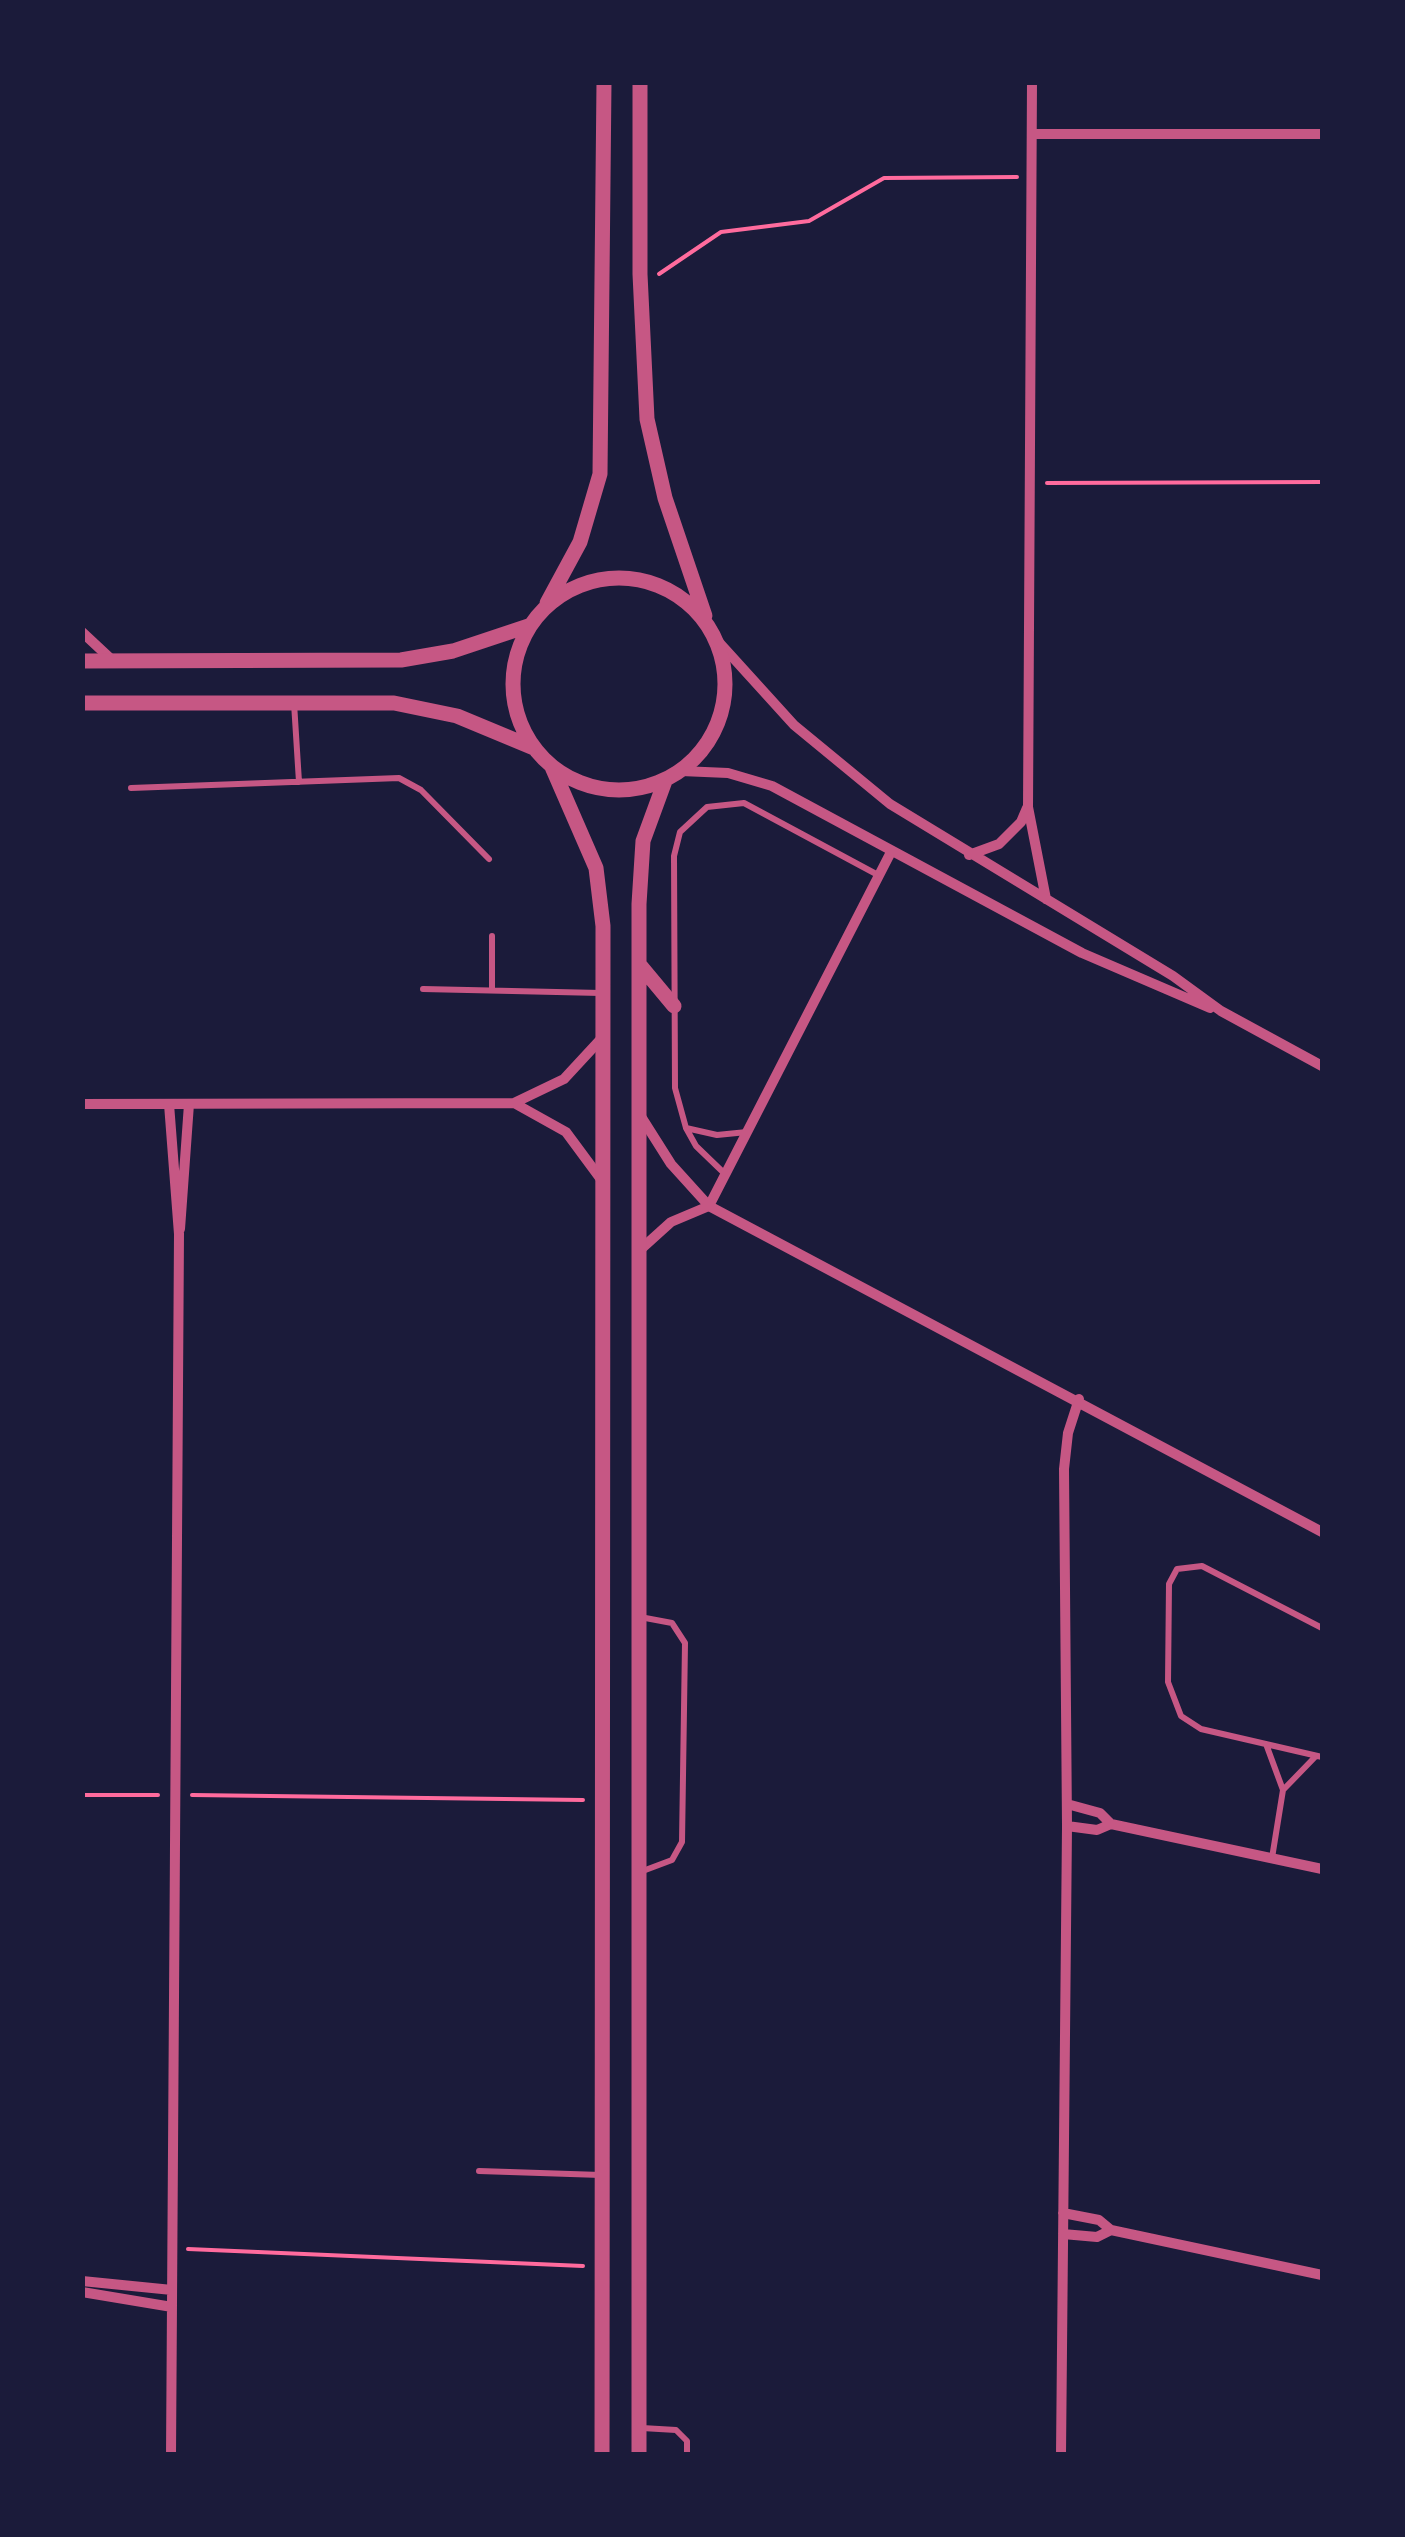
<!DOCTYPE html>
<html>
<head>
<meta charset="utf-8">
<style>
  body { margin:0 }
  #map { position:relative; width:1405px; height:2537px; overflow:hidden; background:#1b1b3a; font-family:"Exo 2",sans-serif }
  canvas { display:block }
  .frame { position:absolute; inset:0; border:85px solid #1b1b3a; pointer-events:none }
</style>
</head>
<body>
<div id="map">
<canvas width="1405" height="2537"></canvas>
<div class="frame"></div>
</div>
<script>
const ctx = document.querySelector('canvas').getContext('2d');
ctx.lineJoin = 'round';
function toPath(rows) {
  const path = new Path2D();
  for (const r of rows) {
    if (r.length === 3) {
      path.moveTo(r[0] + r[2], r[1]);
      path.arc(r[0], r[1], r[2], 0, 2 * Math.PI);
      continue;
    }
    path.moveTo(r[0], r[1]);
    for (let i = 2; i < r.length; i += 2) path.lineTo(r[i], r[i + 1]);
  }
  return path;
}
function trace(path, color, width, dash) {
  ctx.strokeStyle = color;
  ctx.lineWidth = width;
  ctx.lineCap = dash ? 'butt' : 'round';
  ctx.setLineDash(dash || []);
  ctx.stroke(path);
}
trace(toPath([
  [659,274,721,232,809,221,884,178,1017,177],
  [1047,483,1322,482],
  [82,1795,158,1795],
  [192,1795,583,1800],
  [188,2249,583,2266]
]), '#ff6b9d', 4);
trace(toPath([
  [294,703,299,782],
  [131,788,399,778,421,790,489,859],
  [423,989,601,993],
  [492,990,492,936],
  [686,1128,717,1135,747,1132],
  [725,1174,696,1146,686,1128,675,1088,674,856,680,832,707,807,744,803,878,875],
  [640,1617,672,1623,685,1643,682,1842,672,1860,640,1872],
  [1322,1628,1202,1566,1177,1569,1169,1584,1168,1682,1181,1716,1201,1729,1322,1757],
  [1266,1744,1283,1790,1272,1858],
  [1284,1789,1316,1756],
  [479,2171,601,2175],
  [642,2428,676,2430,687,2441,687,2454]
]), '#c65784', 6);
trace(toPath([
  [1032,82,1028,807,1046,899],
  [1032,134,1322,134],
  [82,632,112,660],
  [716,639,794,725,890,804,1173,976,1221,1011,1322,1066],
  [681,771,728,773,772,786,1082,953,1210,1008],
  [969,855,999,844,1021,822,1027,808],
  [514,1103,564,1079,601,1039],
  [82,1104,514,1103,566,1132,600,1178],
  [169,1104,179,1234,171,2454],
  [640,1115,671,1164,709,1206,1322,1532],
  [180,1229,189,1104],
  [640,1250,671,1222,709,1206,891,852],
  [1067,1804,1100,1813,1111,1824,1322,1869],
  [1067,1826,1097,1830,1111,1824],
  [1063,2213,1099,2220,1111,2230,1322,2275],
  [1063,2234,1097,2237,1111,2230],
  [82,2281,172,2290],
  [82,2292,172,2307],
  [1061,2454,1067,1826,1064,1469,1068,1433,1079,1399]
]), '#c65784', 10);
trace(toPath([
  [640,82,640,274,647,419,665,498,705,616],
  [619,684,106],
  [547,603,580,542,600,474,604,82],
  [82,661,401,660,453,651,531,625],
  [82,703,394,703,457,716,534,748],
  [552,767,596,868,603,926,602,2454],
  [639,964,674,1006],
  [639,2454,639,904,643,841,665,781]
]), '#c65784', 15);
</script>
</body>
</html>
